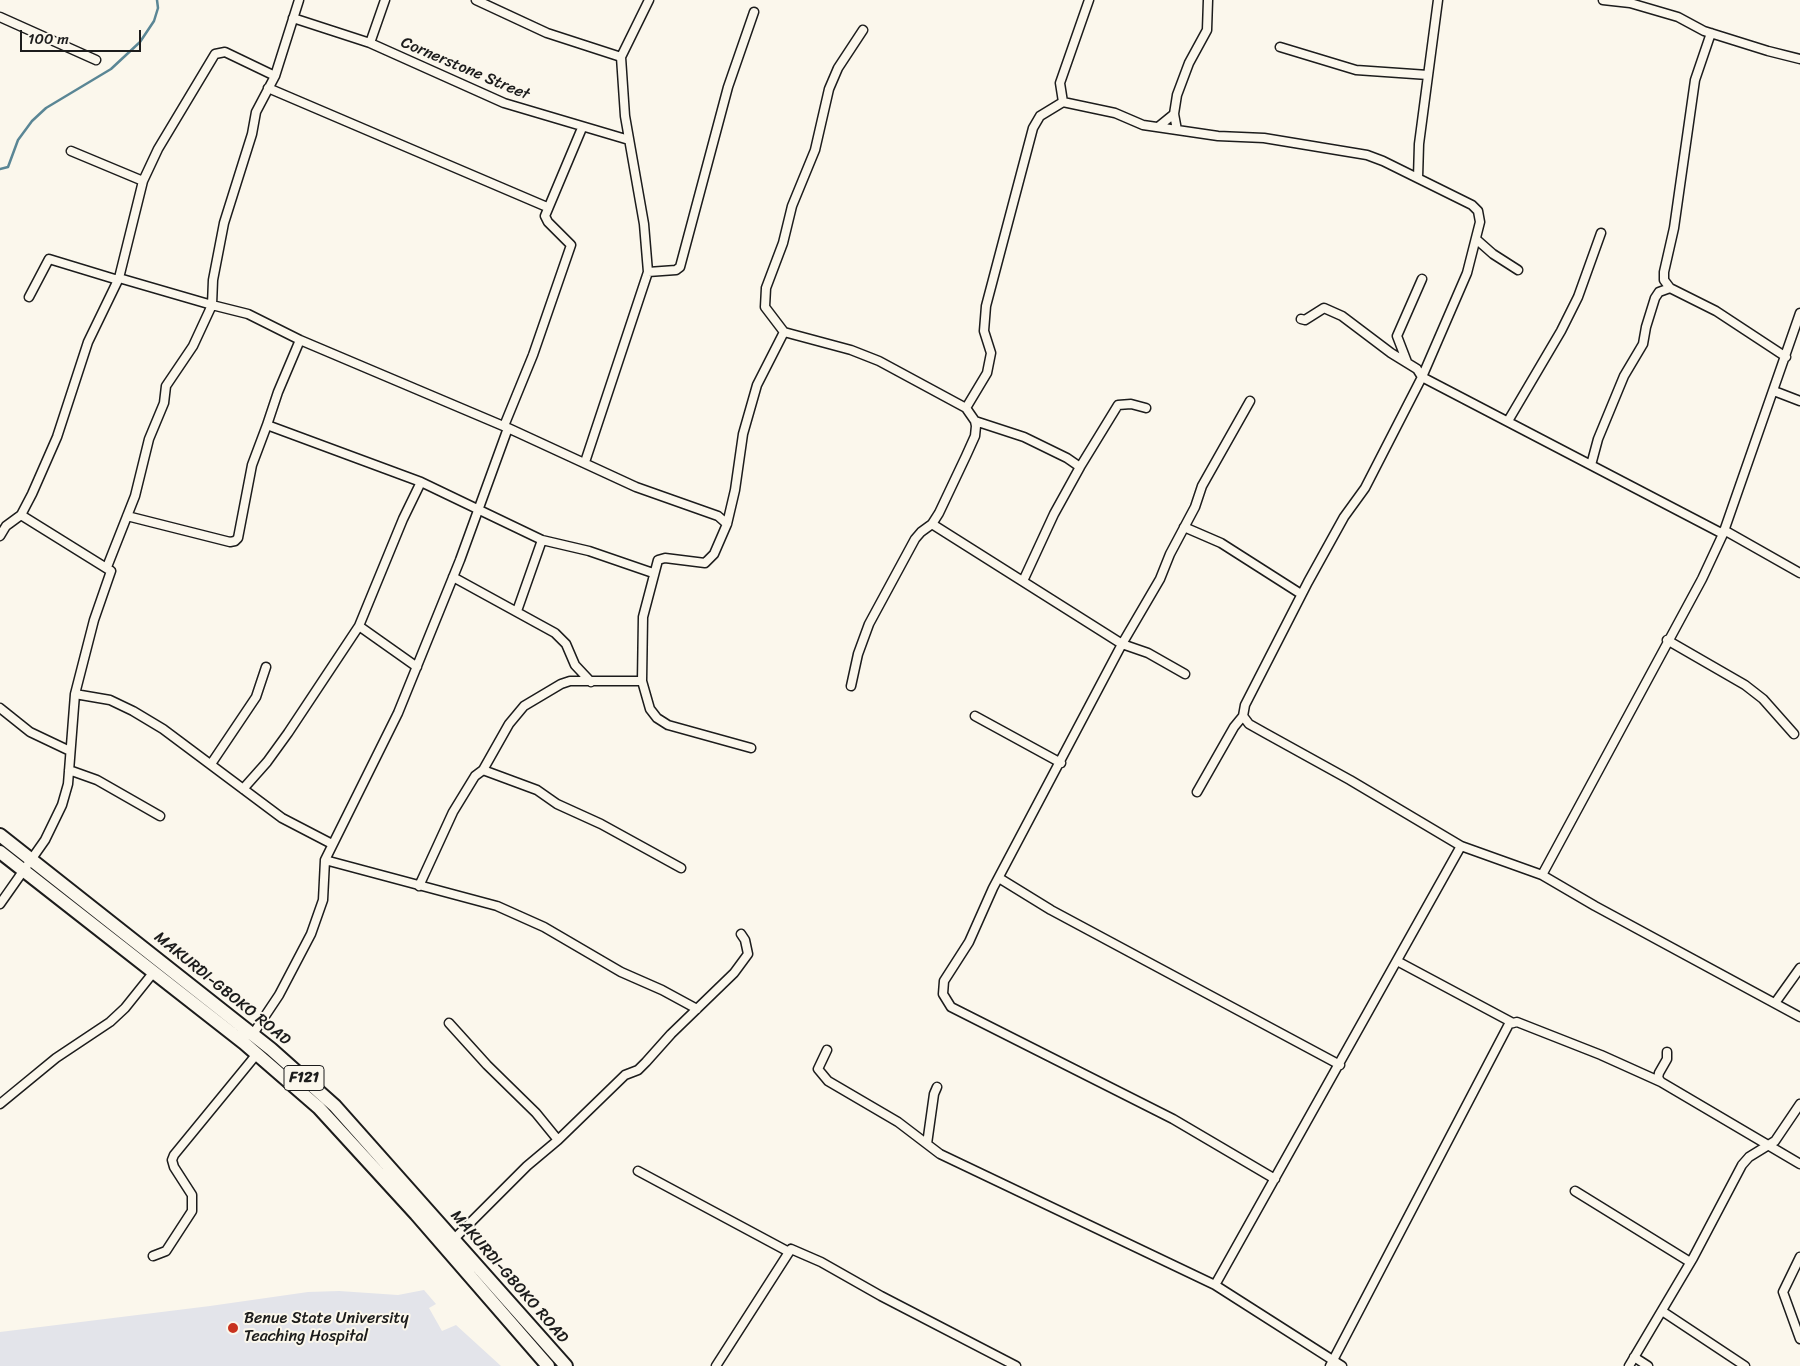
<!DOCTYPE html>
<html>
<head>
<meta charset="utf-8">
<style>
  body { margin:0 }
  #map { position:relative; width:1800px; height:1366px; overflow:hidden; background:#fbf7ec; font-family:Sriracha,sans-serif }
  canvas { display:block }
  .scale { position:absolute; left:20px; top:30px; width:121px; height:22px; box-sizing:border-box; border:2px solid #1c1c1c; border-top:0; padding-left:6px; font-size:15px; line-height:18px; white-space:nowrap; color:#1c1c1c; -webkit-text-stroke:4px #fbf7ec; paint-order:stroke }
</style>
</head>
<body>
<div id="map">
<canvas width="1800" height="1366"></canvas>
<div class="scale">100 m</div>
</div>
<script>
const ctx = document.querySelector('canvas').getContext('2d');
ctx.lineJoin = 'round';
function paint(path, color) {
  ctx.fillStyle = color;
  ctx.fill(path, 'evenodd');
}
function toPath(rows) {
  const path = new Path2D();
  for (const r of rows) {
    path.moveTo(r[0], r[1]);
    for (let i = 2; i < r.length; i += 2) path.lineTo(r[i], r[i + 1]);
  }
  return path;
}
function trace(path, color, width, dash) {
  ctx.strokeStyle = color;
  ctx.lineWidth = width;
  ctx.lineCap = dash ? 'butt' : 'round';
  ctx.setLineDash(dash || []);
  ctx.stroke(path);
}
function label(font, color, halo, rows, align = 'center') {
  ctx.font = font + ' Sriracha,sans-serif';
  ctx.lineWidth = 4;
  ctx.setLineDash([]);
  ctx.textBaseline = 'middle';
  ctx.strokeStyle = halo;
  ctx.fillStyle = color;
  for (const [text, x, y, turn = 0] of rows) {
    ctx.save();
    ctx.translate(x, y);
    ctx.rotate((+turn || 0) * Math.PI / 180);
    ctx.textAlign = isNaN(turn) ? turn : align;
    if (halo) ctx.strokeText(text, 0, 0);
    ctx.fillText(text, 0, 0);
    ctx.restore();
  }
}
paint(toPath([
  [424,1290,436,1304,429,1308,442,1331,456,1325,501,1366,0,1366,0,1332,210,1306,308,1292,339,1291,398,1295]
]), '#e3e4ea');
trace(toPath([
  [0,169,8,167,18,140,32,121,46,108,111,69,140,42,154,21,158,8,157,0]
]), '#5a8695', 2.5);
const street = toPath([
  [299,0,275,76,256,112,252,134,224,223,213,280,212,305,248,314,300,340,508,428,636,487,718,516,727,524],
  [476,0,547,33,621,57,625,116,644,224,648,272,585,462],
  [1603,0,1630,3,1678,17,1704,31,1768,51,1800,59],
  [0,17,96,60],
  [293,18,370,43,504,103,629,140],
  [1711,33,1695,80,1674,228,1664,272,1664,280,1670,288,1716,311,1786,357],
  [370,43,385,0],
  [1280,47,1356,70,1428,75],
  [621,57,649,0],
  [268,88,547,207],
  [1063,102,1060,83,1089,0],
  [1158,127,1174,114],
  [1177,130,1174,114,1177,95,1189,63,1207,30,1208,0],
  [71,151,143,181],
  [1418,178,1419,144,1438,0],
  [1476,239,1493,254,1518,270],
  [648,272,676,270,680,267,728,87,754,12],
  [29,297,49,259,118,280],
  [1301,319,1305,320,1324,308,1342,316,1391,353,1417,369,1422,377,1723,534],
  [300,340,278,392,267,425,421,482],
  [1407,362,1397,336,1422,279],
  [1774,391,1800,401],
  [1250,401,1202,486,1195,507,1170,554,1160,579,1122,644,993,888,969,942,944,981,943,994,951,1007,1173,1119,1275,1179],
  [966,408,987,373,991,353,984,331,986,306,1033,128,1040,116,1063,102,1115,113,1143,125,1218,136,1264,138,1367,155,1383,161,1472,205,1478,211,1480,222,1467,273,1422,377,1365,488,1344,517,1308,582,1245,705,1243,716,1249,724,1265,733,1350,780,1461,846,1542,875,1595,906,1800,1017],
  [975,421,1024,437,1067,458,1080,467,1054,514,1023,581],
  [1508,421,1561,331,1578,297,1601,233],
  [504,426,533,355,571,245,548,222,545,216,582,128],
  [1591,465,1598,439,1624,376,1643,344,1646,327,1655,298,1659,292,1670,288],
  [1080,467,1118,405,1131,404,1146,408],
  [127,516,230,542,235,541,238,538,252,465,267,425],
  [932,524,1122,644,1148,653,1185,674],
  [1184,527,1221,543,1301,594],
  [1724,530,1800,573],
  [0,536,6,526,21,515],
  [107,567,135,496,149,439,164,403,166,386,193,346,212,305,119,278,143,181,158,149,215,54,225,52,275,76],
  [453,577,555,633,566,644,575,665,591,682],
  [517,611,542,540],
  [359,626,417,667],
  [1667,640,1745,685,1763,699,1794,734],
  [851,686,858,654,869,624,915,539,921,532,932,524,939,513,966,456,975,436,976,426,975,421,966,408,879,361,851,350,784,332,765,307,766,288,783,243,792,206,815,150,829,89,838,68,863,30],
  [75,694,94,620,111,571,21,515,32,494,57,437,88,342,119,278],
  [0,708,30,732,70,751],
  [975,716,1061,763],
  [751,748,668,725,657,718,650,709,642,681,643,617,658,560,665,558,705,563,714,554,727,524,735,490,743,434,757,385,784,332],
  [211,764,256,697,266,667],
  [69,770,97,780,160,816],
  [483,770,509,724,524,706,561,684,570,681,642,681],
  [243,789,267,762,288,733,359,626,403,519,421,482,542,540,589,551,653,573],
  [1197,792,1234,727,1243,716],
  [325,860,497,906,544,927,621,972,662,990,697,1009],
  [1542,875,1702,579,1723,534,1800,313],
  [999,878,1051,910,1340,1065],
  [419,886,453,812,475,776,483,770,537,790,557,804,601,824,681,868],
  [0,904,45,840,62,805,68,784,75,694,110,700,133,711,163,729,282,818,332,844],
  [1397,961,1513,1023],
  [1775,1003,1800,968],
  [449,1023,487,1065,536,1113,558,1140],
  [253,1034,279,995,311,934,323,900,325,860,398,713,460,560,508,428],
  [827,1050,818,1069,828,1081,898,1122,940,1154,1215,1285],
  [1667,1052,1667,1059,1659,1073,1658,1078,1661,1082,1800,1164],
  [0,1104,56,1058,110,1022,125,1008,153,973],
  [927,1144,934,1094,937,1087],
  [638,1171,789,1252],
  [1575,1191,1690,1262],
  [454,1239,527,1166,558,1140,625,1075,638,1070,646,1062,671,1034,734,973,748,954,745,940,741,934],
  [153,1256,166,1251,192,1211,192,1195,174,1167,172,1160,174,1155,256,1055],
  [1800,1257,1783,1292,1800,1339],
  [1662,1311,1745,1366],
  [1634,1357,1648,1366],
  [716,1366,791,1249,821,1262,881,1296,1016,1366],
  [1330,1366,1509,1024,1517,1022,1601,1055,1661,1082],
  [1342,1366,1215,1285,1461,846],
  [1629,1366,1693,1258,1742,1165,1749,1157,1775,1141,1800,1104]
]);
const primary = toPath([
  [0,835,271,1049,335,1106,566,1366],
  [0,852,244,1043,319,1108,416,1214,548,1366]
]);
trace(street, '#1c1c1c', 11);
trace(primary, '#1c1c1c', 16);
trace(street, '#fbf7ec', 8);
trace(primary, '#fbf7ec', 12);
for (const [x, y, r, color] of [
  [233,1328,6,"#c8321e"]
]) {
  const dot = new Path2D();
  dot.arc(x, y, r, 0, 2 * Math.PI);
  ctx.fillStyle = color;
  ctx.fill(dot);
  trace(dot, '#fbf7ec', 2);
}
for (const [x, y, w] of [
  [304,1078,40]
]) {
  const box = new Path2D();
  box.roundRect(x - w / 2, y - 12.5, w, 25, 4);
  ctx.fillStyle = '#fbf7ec';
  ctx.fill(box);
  trace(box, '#1c1c1c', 1);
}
label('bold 15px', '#1c1c1c', null, [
  ["F121",304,1078]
]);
label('16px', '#1c1c1c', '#fbf7ec', [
  ["Cornerstone Street",465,69,23],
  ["MAKURDI-GBOKO ROAD",222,989,39],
  ["MAKURDI-GBOKO ROAD",509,1277,49]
]);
label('16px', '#1c1c1c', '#fbf7ec', [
  ["Benue State University",244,1319],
  ["Teaching Hospital",244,1337]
], 'left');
</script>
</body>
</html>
